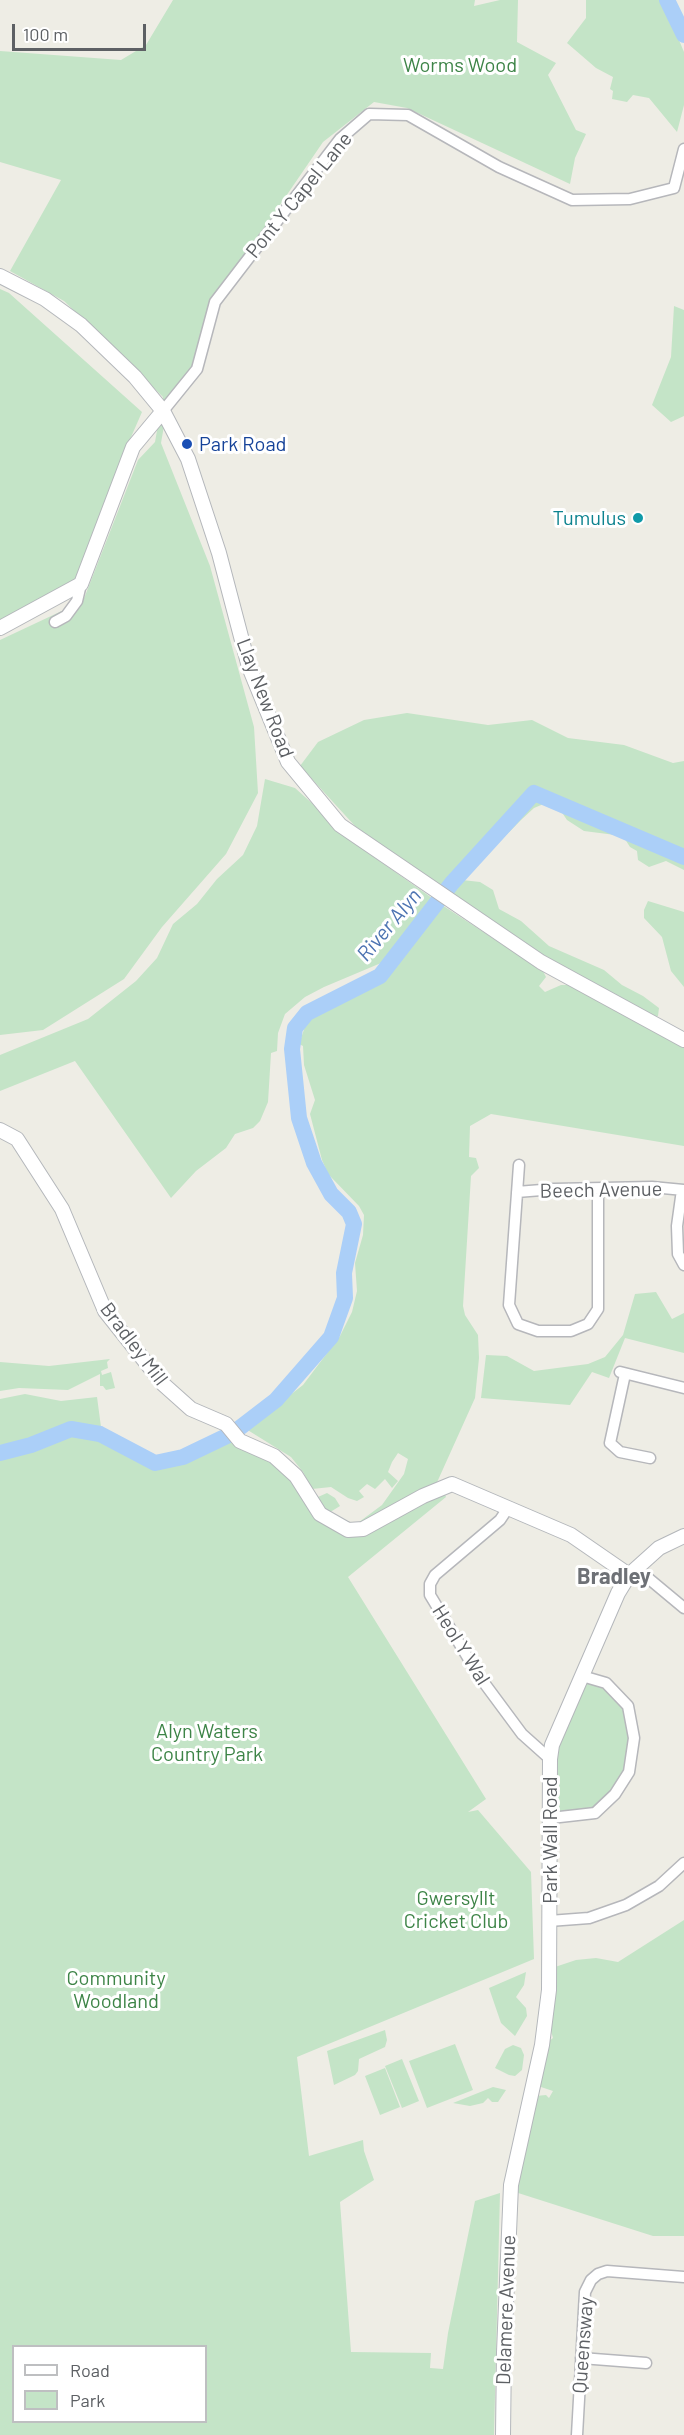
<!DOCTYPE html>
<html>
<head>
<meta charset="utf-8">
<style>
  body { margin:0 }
  #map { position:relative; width:684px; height:2435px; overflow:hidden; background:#eeede5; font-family:Barlow,sans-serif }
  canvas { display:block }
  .legend { position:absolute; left:12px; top:2345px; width:195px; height:78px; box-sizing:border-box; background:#fff; border:2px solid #bebfc1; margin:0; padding:8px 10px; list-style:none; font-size:18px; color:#5d6064 }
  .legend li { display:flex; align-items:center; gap:12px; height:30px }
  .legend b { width:30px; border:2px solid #bebfc1 }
  .scale { position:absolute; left:12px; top:24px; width:134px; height:27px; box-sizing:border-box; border:3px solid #5d6064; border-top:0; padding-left:8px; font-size:18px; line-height:21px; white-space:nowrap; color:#5d6064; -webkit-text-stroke:4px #fff; paint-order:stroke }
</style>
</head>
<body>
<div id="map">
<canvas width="684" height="2435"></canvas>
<ul class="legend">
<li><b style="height:8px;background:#fff"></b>Road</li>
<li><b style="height:16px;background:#c4e4c7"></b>Park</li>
</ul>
<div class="scale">100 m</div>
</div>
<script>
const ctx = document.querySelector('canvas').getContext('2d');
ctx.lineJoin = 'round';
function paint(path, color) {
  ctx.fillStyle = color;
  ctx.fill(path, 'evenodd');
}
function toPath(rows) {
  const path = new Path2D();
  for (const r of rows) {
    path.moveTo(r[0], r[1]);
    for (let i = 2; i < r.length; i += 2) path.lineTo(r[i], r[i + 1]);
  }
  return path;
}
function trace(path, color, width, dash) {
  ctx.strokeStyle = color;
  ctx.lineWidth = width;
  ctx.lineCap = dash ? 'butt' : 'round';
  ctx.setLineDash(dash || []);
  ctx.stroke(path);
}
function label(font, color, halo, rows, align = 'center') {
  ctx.font = font + ' Barlow,sans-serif';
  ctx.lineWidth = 6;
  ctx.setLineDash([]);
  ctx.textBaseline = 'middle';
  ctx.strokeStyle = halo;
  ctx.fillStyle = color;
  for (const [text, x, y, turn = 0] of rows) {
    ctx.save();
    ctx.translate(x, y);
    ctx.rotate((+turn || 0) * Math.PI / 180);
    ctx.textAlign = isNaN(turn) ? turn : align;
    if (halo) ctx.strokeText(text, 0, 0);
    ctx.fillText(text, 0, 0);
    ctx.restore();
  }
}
paint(toPath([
  [173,0,475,0,474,6,500,0,518,0,517,42,556,63,548,75,576,130,586,134,575,158,570,184,407,108,374,102,323,142,213,303,194,368,169,397,161,443,210,566,254,727,258,793,226,854,162,927,124,979,43,1030,0,1035,0,640,83,601,138,460,155,442,163,397,64,301,10,271,61,180,0,162,0,51,121,60,146,45],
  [586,0,668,0,671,21,684,52,684,105,677,132,649,98,633,95,627,102,612,99,613,91,610,89,613,77,596,68,567,43,586,18],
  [0,289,9,293,142,412,128,444,77,581,0,626],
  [674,306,684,310,684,416,671,422,652,405,671,357],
  [407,713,488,725,532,720,568,738,624,745,673,763,684,761,684,870,666,861,649,867,638,860,637,851,630,847,623,836,584,831,567,820,559,808,546,803,534,808,521,820,462,880,480,882,493,890,499,909,521,921,549,946,604,970,622,985,643,996,659,1008,658,1016,653,1019,547,960,439,887,355,826,300,766,318,742,364,720],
  [265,779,295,788,364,850,432,898,404,939,381,963,324,987,305,997,285,1014,278,1033,277,1051,271,1053,268,1102,260,1121,253,1128,235,1134,226,1148,196,1171,171,1198,75,1061,0,1091,0,1055,88,1019,136,981,157,958,173,924,197,904,217,879,243,855,257,826],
  [648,901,684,912,684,987,671,971,662,937,644,918,644,910],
  [442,905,543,971,546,977,539,986,545,992,561,985,573,985,684,1045,684,1146,491,1114,470,1126,469,1157,476,1158,479,1168,471,1176,463,1306,465,1315,478,1335,479,1358,475,1398,434,1489,363,1526,355,1525,382,1505,404,1474,408,1459,398,1453,392,1462,388,1472,398,1481,392,1488,385,1479,375,1489,367,1484,359,1491,364,1497,357,1501,348,1498,331,1487,312,1489,303,1472,291,1457,246,1429,303,1385,340,1336,352,1312,357,1291,355,1263,363,1235,364,1215,359,1206,328,1174,322,1160,310,1114,315,1100,304,1065,303,1046,299,1044,307,1021,325,1009,348,999,352,994,387,976],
  [656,1292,672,1319,684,1313,684,1353,625,1338,609,1378,592,1372,570,1405,481,1398,486,1355,507,1356,534,1371,588,1364,605,1357,623,1335,635,1294],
  [110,1359,107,1362,108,1368,101,1371,102,1375,111,1372,115,1388,106,1390,103,1386,100,1386,100,1374,68,1390,19,1388,0,1391,0,1362,49,1366],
  [25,1394,61,1401,97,1397,101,1427,71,1424,14,1444,0,1445,0,1399],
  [71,1429,100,1434,155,1463,183,1457,233,1433,273,1458,347,1536,443,1489,446,1497,348,1577,486,1799,468,1812,478,1810,531,1872,534,1959,297,2057,309,2156,363,2140,364,2151,374,2180,340,2202,351,2352,431,2353,430,2368,443,2369,448,2333,475,2201,500,2193,494,2435,0,2435,0,1453,31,1445],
  [14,2346,206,2346,206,2422,14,2422],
  [327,1493,335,1498,340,1506,327,1514,317,1504,318,1497],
  [582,1676,606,1683,628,1706,634,1738,629,1772,595,1813,551,1818,550,1759],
  [684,1920,684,2236,653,2236,515,2192,536,2096,546,2095,549,2098,553,2091,541,2087,539,2083,549,2041,553,2038,551,2031,552,1968,576,1960,596,1958,618,1962],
  [526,1972,524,1985,516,1997,526,2008,527,2016,515,2036,501,2023,489,1988],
  [385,2030,387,2040,385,2047,359,2059,358,2071,355,2075,334,2085,327,2051],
  [455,2044,473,2090,427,2108,409,2061],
  [513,2045,521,2048,524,2055,522,2070,515,2076,509,2075,495,2068,505,2049],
  [402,2059,419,2101,402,2108,385,2066],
  [385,2068,400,2107,380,2115,365,2076],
  [493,2087,506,2090,498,2102,492,2102,488,2098,483,2103,470,2106,453,2103]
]), '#c4e4c7');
trace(toPath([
  [667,0,684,35],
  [0,1453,31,1445,71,1429,100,1434,155,1463,183,1457,233,1433,276,1400,331,1337,345,1298,344,1273,354,1224,349,1212,331,1194,314,1163,299,1118,292,1049,295,1028,307,1013,380,976,452,883,534,793,684,857]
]), '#abcff8', 16);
const street = toPath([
  [163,411,197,369,215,302,340,139,369,114,408,115,499,167,572,200,630,199,674,188,684,149],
  [55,622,66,616,77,601,81,584],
  [519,1165,509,1305,518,1324,538,1331,571,1331,588,1324,598,1309,598,1189],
  [682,1190,677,1226,678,1254,684,1265],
  [517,1192,554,1189,652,1187,684,1190],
  [620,1372,684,1388],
  [625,1374,610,1443,620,1452,650,1458],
  [508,1508,500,1520,435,1575,430,1584,430,1595,479,1676,522,1734,550,1759],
  [636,1568,684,1608],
  [551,1818,595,1813,615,1794,629,1772,634,1738,628,1706,606,1683,582,1676],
  [549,1921,589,1918,626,1905,659,1886,684,1863],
  [581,2358,646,2363],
  [577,2435,585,2292,591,2280,598,2274,607,2271,684,2277]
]);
const secondary = toPath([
  [0,276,45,299,81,325,135,377,163,411,188,459,219,553,249,667,288,762,340,825,541,962,684,1040],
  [0,628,81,584,133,447,163,411],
  [0,1130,17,1139,62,1209,105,1311,163,1384,191,1409,226,1424,240,1441,274,1456,296,1476,320,1514,348,1530,363,1529,423,1496,452,1484,571,1535,629,1575],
  [503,2435,504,2352,511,2185,542,2045,549,1990,550,1759,552,1745,618,1593,629,1575,659,1548,684,1536]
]);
trace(street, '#b6b7bb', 13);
trace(secondary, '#b4b7bb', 16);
trace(street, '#fff', 10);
trace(secondary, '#fff', 14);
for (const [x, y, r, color] of [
  [187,444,6,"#1a4fb4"],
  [638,518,6,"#0f9aa8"]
]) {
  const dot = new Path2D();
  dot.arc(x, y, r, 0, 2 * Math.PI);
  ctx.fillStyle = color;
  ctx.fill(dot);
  trace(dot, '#fff', 2);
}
label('20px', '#3d8447', '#fff', [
  ["Worms Wood",460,65],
  ["Alyn Waters",207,1731],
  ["Country Park",207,1754],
  ["Gwersyllt",456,1898],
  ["Cricket Club",456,1921],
  ["Community",116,1978],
  ["Woodland",116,2001]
]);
label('20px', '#5d6064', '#fff', [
  ["Pont Y Capel Lane",299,195,-51],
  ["Llay New Road",265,698,69],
  ["Beech Avenue",601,1190,-1],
  ["Bradley Mill",134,1344,53],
  ["Heol Y Wal",461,1645,58],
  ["Park Wall Road",550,1840,-90],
  ["Delamere Avenue",506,2310,-88],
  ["Queensway",583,2345,-86]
]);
label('20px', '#164399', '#fff', [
  ["Park Road",199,444]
], 'left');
label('20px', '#0d838f', '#fff', [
  ["Tumulus",626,518]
], 'right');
label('italic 21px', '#4d74b2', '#fff', [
  ["River Alyn",389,925,-50]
]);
label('bold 22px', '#6e7176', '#fff', [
  ["Bradley",614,1577]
]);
</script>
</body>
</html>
